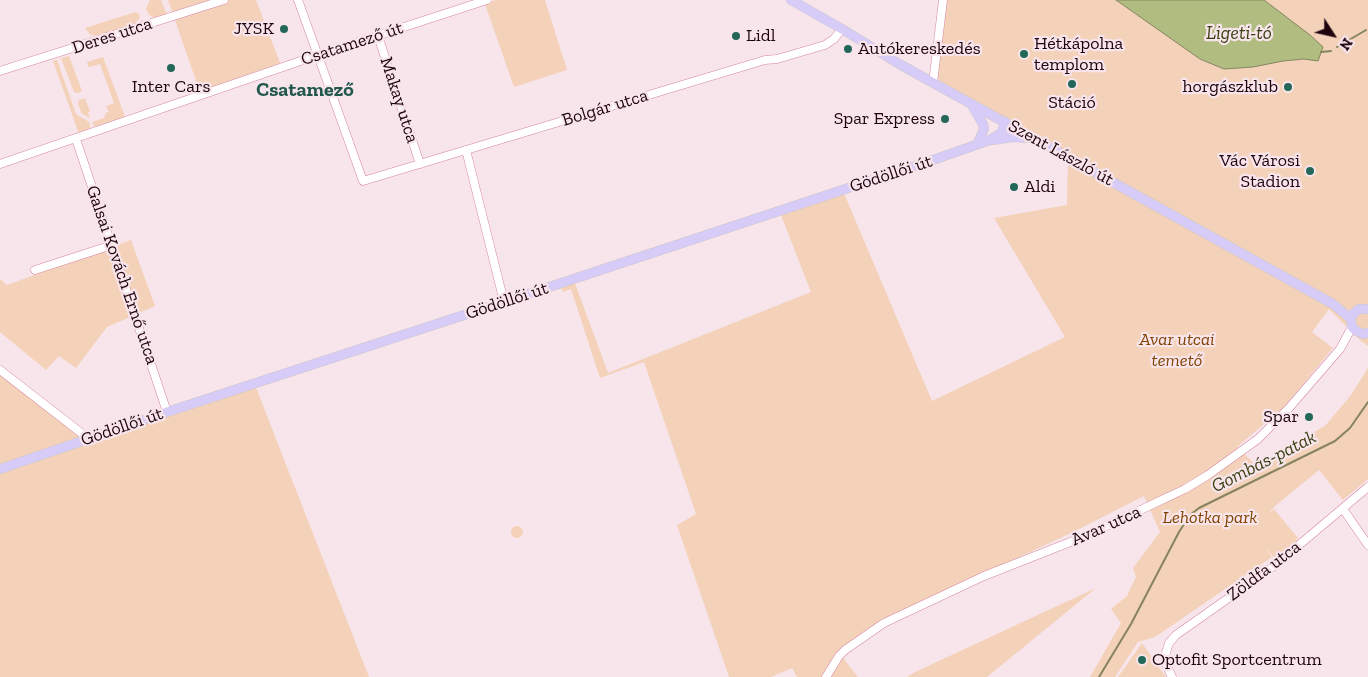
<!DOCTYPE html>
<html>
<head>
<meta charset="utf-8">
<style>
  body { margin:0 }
  #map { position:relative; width:1368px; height:677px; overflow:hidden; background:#f7e5eb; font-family:"Zilla Slab",serif }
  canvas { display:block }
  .north { position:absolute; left:1308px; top:10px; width:50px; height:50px; -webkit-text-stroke:4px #f7e5eb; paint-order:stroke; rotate:125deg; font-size:14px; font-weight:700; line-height:20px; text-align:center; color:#1e030e }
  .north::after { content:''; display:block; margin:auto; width:18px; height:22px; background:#1e030e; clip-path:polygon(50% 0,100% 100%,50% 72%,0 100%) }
</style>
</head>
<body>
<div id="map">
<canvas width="1368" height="677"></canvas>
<div class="north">N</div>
</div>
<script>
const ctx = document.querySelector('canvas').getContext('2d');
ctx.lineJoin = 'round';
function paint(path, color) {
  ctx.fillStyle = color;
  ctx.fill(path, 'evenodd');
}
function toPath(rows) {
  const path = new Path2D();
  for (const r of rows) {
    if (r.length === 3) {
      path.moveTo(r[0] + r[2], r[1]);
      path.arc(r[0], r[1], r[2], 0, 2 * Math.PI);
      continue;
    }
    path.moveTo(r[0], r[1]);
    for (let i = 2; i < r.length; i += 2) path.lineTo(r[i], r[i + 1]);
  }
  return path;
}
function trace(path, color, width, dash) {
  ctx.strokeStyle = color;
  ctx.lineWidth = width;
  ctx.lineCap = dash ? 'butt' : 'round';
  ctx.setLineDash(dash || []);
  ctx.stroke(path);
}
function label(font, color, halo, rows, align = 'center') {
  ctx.font = font + ' "Zilla Slab",serif';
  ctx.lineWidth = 4.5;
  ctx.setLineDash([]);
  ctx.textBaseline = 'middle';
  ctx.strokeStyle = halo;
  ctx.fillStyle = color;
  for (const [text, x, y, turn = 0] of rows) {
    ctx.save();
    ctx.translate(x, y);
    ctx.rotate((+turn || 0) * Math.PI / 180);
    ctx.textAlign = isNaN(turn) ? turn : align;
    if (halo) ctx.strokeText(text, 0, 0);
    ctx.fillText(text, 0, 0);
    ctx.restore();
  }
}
paint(toPath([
  [150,0,161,0,167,15,155,18,149,15,146,9],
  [168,0,256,0,280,63,200,92],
  [496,0,545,0,567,70,514,87,485,4],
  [946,0,1116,0,1200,59,1224,69,1253,67,1283,61,1304,59,1291,21,1264,0,1368,0,1368,346,1361,341,1329,309,1312,332,1333,348,1285,406,1237,447,1260,469,1284,449,1325,426,1351,395,1368,368,1368,479,1343,500,1319,470,1275,506,1267,515,1274,509,1298,538,1289,549,1276,560,1264,546,1272,557,1155,637,1138,642,1115,677,1090,677,1121,623,1111,609,1127,596,1136,577,1133,568,1160,532,1144,496,1071,533,890,617,869,628,844,647,843,658,858,677,797,677,792,668,771,677,729,677,677,525,696,514,644,362,600,378,571,289,563,292,559,283,573,278,608,373,811,292,779,210,843,191,932,401,1065,337,994,218,1067,205,1068,159,934,87],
  [136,12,139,14,140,18,133,25,96,36,90,34,85,28],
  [69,56,82,91,78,93,74,92,61,58],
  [103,57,125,117,95,127,92,122,104,118,106,113,109,112,106,106,114,103,100,64,88,67,87,62],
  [57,60,76,114,89,122,91,129,79,134,53,61],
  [85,98,90,111,88,112,90,118,82,114,78,104,79,100],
  [131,240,155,306,107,327,76,368,59,356,46,370,0,332,0,279,7,285],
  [0,365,94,439,255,385,369,677,0,677],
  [517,532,6],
  [1096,588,987,677,907,677,915,672],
  [1142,643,1166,677,1118,677]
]), '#f4d1b9');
const water = toPath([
  [1116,0,1264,0,1310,35,1323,47,1318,61,1304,59,1283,61,1253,67,1224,69,1200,59,1116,0]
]);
paint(water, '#b1bc80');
trace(water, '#85845e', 1);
trace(toPath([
  [1337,47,1366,30],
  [1321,52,1331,51],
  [1099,677,1131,624,1179,532,1190,515,1199,508,1335,441,1350,428,1368,402]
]), '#85845e', 2);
const minor = toPath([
  [298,0,363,181,765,60,777,59,825,45,834,39,842,29],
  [378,36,420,164],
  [0,71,224,0],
  [933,83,943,0],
  [76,139,167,412],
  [466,150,504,302],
  [0,164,318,55,487,0],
  [35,270,112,245],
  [0,370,89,439],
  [1343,509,1368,545],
  [826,677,839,656,845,650,884,623,984,576,1078,539,1134,513,1185,489,1208,475,1258,439,1289,408,1340,349,1352,327],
  [1172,677,1166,664,1165,656,1169,643,1176,635,1274,566,1368,487]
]);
const major = toPath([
  [791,0,842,29,901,65,1333,304,1351,319],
  [973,107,983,124,984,129,978,143],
  [993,140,1013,137,1029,138],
  [1368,309,1359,309,1352,315,1351,319,1352,327,1355,330,1363,334,1368,333],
  [0,469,167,412,504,302,930,161,990,140,1001,133,1006,122]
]);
trace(minor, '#d785a2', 9);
trace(major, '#cec8ca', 10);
trace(minor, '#fff', 8);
trace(major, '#d7cbf7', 9);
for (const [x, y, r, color] of [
  [284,29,5,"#236759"],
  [736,36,5,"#236759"],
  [848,49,5,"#236759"],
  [1024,54,5,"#236759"],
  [171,68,5,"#236759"],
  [1072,84,5,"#236759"],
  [1288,87,5,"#236759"],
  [945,119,5,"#236759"],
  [1310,171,5,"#236759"],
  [1014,187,5,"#236759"],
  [1309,417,5,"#236759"],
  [1142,660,5,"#236759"]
]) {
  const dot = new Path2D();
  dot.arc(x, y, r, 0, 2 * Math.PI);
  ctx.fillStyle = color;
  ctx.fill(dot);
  trace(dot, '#f7e5eb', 2);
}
label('18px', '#1e030e', '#f7e5eb', [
  ["JYSK",274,29],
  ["Lidl",746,36,"left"],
  ["Hétkápolna",1034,44,"left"],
  ["templom",1034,65,"left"],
  ["Autókereskedés",858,49,"left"],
  ["Inter Cars",171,87,"center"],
  ["horgászklub",1278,87],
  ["Stáció",1072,103,"center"],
  ["Spar Express",935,119],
  ["Vác Városi",1300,161],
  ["Stadion",1300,182],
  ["Aldi",1024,187,"left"],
  ["Spar",1299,417],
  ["Optofit Sportcentrum",1152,660,"left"]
], 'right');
label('18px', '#1e030e', '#f7e5eb', [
  ["Deres utca",112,36,-18],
  ["Csatamező út",352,44,-18],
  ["Makay utca",399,100,72],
  ["Bolgár utca",605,108,-17],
  ["Szent László út",1061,153,29],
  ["Gödöllői út",891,174,-18],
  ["Galsai Kovách Ernő utca",122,275,71],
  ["Gödöllői út",507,301,-18],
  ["Gödöllői út",122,427,-19],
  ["Avar utca",1106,526,-24],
  ["Zöldfa utca",1264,571,-37]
]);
label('italic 18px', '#834300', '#f7e5eb', [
  ["Avar utcai",1177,340],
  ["temető",1177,361],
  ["Lehotka park",1210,518]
]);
label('italic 19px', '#393f12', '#f7e5eb', [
  ["Ligeti-tó",1239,34],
  ["Gombás-patak",1264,462,-27]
]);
label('bold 20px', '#22584c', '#f7e5eb', [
  ["Csatamező",305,90]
]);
</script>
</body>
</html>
